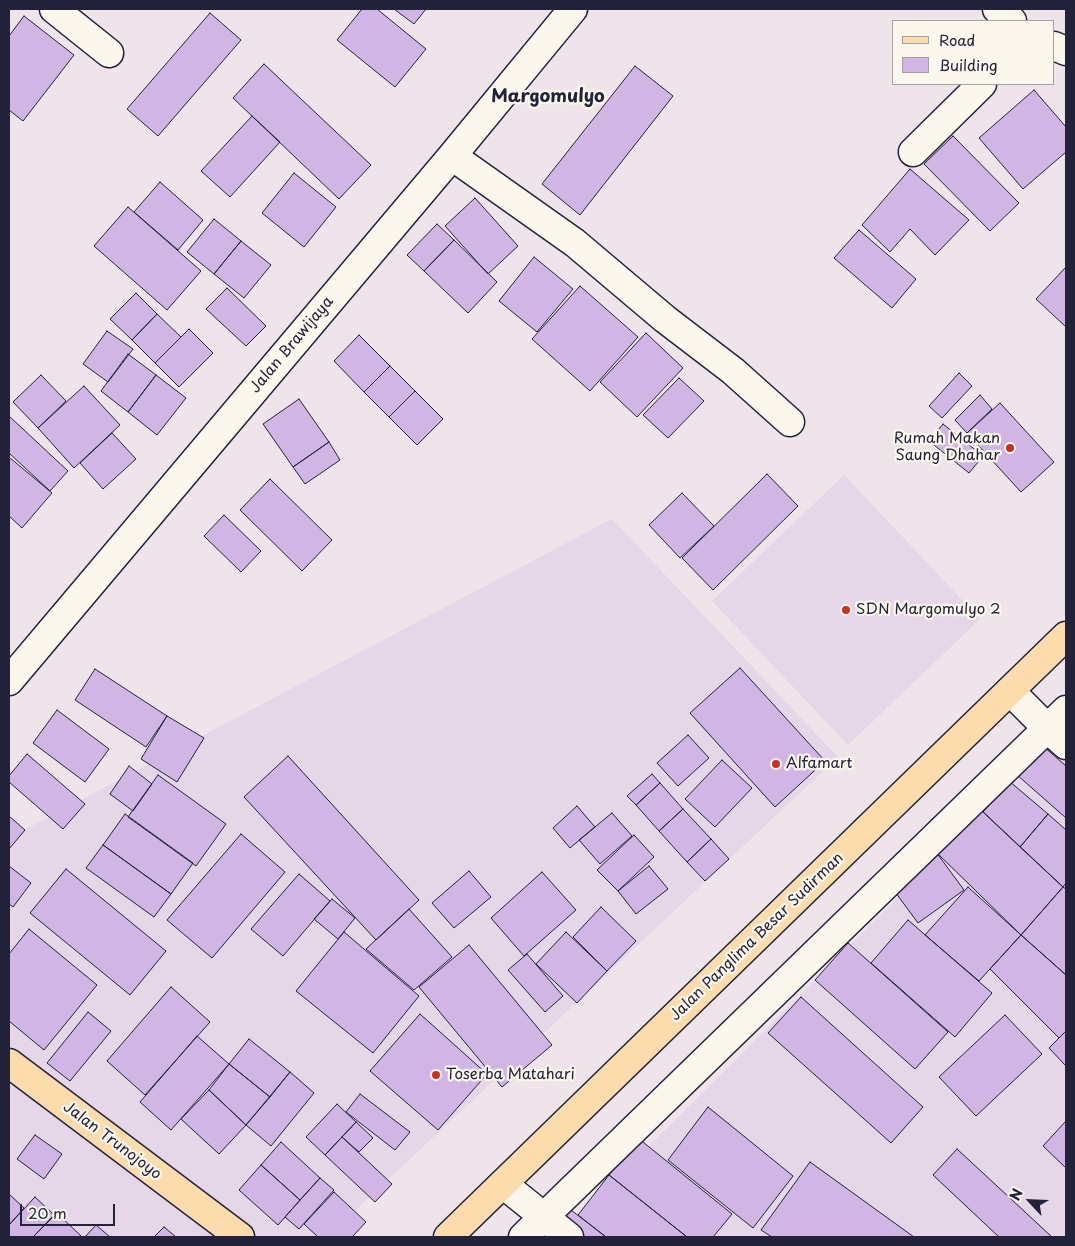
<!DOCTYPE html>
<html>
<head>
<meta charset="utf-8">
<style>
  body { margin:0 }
  #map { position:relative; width:1075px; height:1246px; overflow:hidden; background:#eee4ea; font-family:"Playpen Sans",sans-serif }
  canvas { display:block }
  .frame { position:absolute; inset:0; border:10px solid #22223b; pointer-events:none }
  .legend { position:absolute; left:892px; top:20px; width:162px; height:65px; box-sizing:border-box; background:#fbf7ec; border:1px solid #a4a2a5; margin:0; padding:6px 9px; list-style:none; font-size:15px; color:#22223b }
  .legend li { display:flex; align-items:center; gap:10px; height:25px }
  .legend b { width:25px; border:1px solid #a4a2a5 }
  .north { position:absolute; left:1005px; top:1176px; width:50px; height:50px; -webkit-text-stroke:4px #fbf7ec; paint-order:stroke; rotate:295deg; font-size:14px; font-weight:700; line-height:20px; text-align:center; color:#22223b }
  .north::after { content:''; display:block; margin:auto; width:18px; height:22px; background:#22223b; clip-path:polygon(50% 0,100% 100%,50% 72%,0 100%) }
  .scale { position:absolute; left:20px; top:1204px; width:95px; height:22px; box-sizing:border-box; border:2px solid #22223b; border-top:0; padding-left:6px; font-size:15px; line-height:18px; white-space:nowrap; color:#22223b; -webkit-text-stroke:4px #fbf7ec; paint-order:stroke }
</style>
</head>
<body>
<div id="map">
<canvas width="1075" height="1246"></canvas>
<div class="frame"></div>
<ul class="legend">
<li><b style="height:6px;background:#fcdcac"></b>Road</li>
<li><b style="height:14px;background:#d1b6e5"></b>Building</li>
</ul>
<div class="north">N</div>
<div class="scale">20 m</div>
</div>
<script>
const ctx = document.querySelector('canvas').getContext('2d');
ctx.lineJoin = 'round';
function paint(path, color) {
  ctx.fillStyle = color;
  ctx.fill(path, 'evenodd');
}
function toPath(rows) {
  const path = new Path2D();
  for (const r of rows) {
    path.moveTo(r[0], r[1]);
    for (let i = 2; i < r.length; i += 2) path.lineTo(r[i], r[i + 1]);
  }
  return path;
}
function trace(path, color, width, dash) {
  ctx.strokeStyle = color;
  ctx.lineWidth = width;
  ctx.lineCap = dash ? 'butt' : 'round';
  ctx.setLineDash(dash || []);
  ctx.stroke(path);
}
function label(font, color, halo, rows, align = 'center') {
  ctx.font = font + ' "Playpen Sans",sans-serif';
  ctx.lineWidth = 4.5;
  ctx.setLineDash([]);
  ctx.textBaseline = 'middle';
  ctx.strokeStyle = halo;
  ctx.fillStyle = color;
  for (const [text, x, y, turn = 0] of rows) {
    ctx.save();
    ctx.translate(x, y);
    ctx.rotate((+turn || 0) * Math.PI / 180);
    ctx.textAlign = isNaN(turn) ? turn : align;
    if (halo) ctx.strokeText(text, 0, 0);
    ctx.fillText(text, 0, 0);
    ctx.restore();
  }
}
paint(toPath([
  [844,475,980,619,848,745,712,601],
  [612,519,838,757,327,1237,9,1237,9,838],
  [1066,729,1066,1237,558,1237]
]), '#e5d6e8');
const building = toPath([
  [362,9,377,9,426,49,395,87,337,40,362,9],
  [394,9,426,9,414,24,394,9],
  [210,13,241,40,158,136,127,109,210,13],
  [24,16,74,55,23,121,9,110,9,36,24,16],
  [264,64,371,165,339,199,233,98,264,64],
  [635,66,673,96,580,215,542,184,635,66],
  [1034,90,1066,127,1066,152,1023,189,979,138,1034,90],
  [252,116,280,142,230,197,201,171,252,116],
  [953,136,1019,203,990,231,924,164,953,136],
  [910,169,969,220,935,255,910,229,890,252,862,225,910,169],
  [294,173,336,207,304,247,262,213,294,173],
  [160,182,203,220,178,250,134,212,160,182],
  [475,198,518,246,488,274,445,226,475,198],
  [128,207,201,271,167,310,94,246,128,207],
  [214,219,241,241,214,274,187,252,214,219],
  [437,224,454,240,424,271,407,255,437,224],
  [859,230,916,279,892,308,834,258,859,230],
  [454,240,497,282,468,313,424,271,454,240],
  [241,241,271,265,244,298,214,274,241,241],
  [534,257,573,289,537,332,499,301,534,257],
  [1066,267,1066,327,1036,299,1066,267],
  [580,286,638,337,590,391,532,339,580,286],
  [227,288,266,326,246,346,206,309,227,288],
  [136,293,157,314,132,340,110,319,136,293],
  [157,314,181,337,155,363,132,340,157,314],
  [189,329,213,353,179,387,155,363,189,329],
  [107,331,133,349,108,382,83,364,107,331],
  [646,333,683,368,637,417,600,382,646,333],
  [359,335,390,366,364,392,334,361,359,335],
  [128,354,156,375,128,412,101,391,128,354],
  [390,366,415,391,389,417,364,392,390,366],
  [959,373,972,386,942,418,929,406,959,373],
  [41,375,66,401,38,428,13,402,41,375],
  [156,375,186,398,157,435,128,412,156,375],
  [679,378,704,401,668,438,643,415,679,378],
  [84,386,120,425,74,468,38,428,84,386],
  [415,391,443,419,417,445,389,417,415,391],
  [980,395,992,409,967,433,955,420,980,395],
  [299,399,329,442,293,467,263,424,299,399],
  [1000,403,1054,462,1021,492,967,433,1000,403],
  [9,416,68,471,50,491,9,453,9,416],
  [943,424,983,456,969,473,929,441,943,424],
  [112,433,136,459,103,489,80,463,112,433],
  [329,442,340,460,305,484,293,467,329,442],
  [9,457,52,493,22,528,9,516,9,457],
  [767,474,798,506,713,590,682,558,767,474],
  [270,479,332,540,302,571,240,510,270,479],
  [682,493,714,526,680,558,649,525,682,493],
  [224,515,261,551,241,572,204,536,224,515],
  [740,668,825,761,775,807,690,713,740,668],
  [95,669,167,716,146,747,75,700,95,669],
  [57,710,109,749,85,782,33,743,57,710],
  [167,716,204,738,177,782,141,759,167,716],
  [688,735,709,758,678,786,657,763,688,735],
  [1042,745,1066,766,1066,818,1016,774,1042,745],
  [27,754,85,804,63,829,9,782,9,776,27,754],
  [288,756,419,900,376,940,244,797,288,756],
  [722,760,752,788,715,827,685,799,722,760],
  [129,766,152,784,133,811,110,794,129,766],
  [652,774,660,783,636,805,627,796,652,774],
  [158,775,226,824,196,866,128,817,158,775],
  [1009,781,1048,814,1020,847,983,812,1009,781],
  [660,783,683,809,659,831,636,805,660,783],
  [577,806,595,827,570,848,553,828,577,806],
  [979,808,1063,887,1021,935,936,852,979,808],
  [683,809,711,839,687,862,659,831,683,809],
  [612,813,632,836,600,864,579,840,612,813],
  [125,814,193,863,171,894,103,845,125,814],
  [1048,814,1066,830,1066,883,1063,887,1020,847,1048,814],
  [9,816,25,830,9,849,9,816],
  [241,834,285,872,212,958,167,920,241,834],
  [634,835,654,857,618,891,597,870,634,835],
  [711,839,729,859,705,881,687,862,711,839],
  [103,845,171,894,154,917,86,868,103,845],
  [936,852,964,890,918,923,890,885,936,852],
  [9,866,31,883,13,907,9,904,9,866],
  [649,866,668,889,636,914,618,891,649,866],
  [66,869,166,951,130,995,30,913,66,869],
  [469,871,491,897,454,928,432,903,469,871],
  [542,872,576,910,524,956,491,918,542,872],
  [299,874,330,901,283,956,251,929,299,874],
  [968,887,1021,935,979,981,925,935,968,887],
  [1063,887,1066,889,1066,975,1021,935,1063,887],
  [332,899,355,918,338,939,314,919,332,899],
  [601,907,636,941,607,971,573,937,601,907],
  [409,909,452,957,414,990,366,949,409,909],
  [908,920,992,993,955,1037,871,963,908,920],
  [29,929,97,985,44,1050,9,1021,9,954,29,929],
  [344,932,419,996,373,1053,296,991,344,932],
  [566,932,607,971,577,1003,536,964,566,932],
  [1021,935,1066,975,1066,1031,1059,1038,990,969,1021,935],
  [848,943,948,1032,915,1069,815,980,848,943],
  [469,945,552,1045,502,1087,419,987,469,945],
  [527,954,563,996,545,1012,508,970,527,954],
  [171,987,210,1022,145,1095,107,1061,171,987],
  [801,997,923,1107,891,1143,768,1033,801,997],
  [88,1012,111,1031,70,1081,47,1063,88,1012],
  [420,1014,487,1074,438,1130,370,1071,420,1014],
  [1005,1015,1042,1054,976,1116,939,1077,1005,1015],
  [1066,1031,1066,1066,1049,1048,1066,1031],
  [197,1036,229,1064,171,1130,140,1102,197,1036],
  [249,1039,290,1072,270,1097,229,1064,249,1039],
  [229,1064,270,1097,246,1125,209,1090,229,1064],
  [290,1072,314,1093,271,1146,246,1125,290,1072],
  [209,1090,246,1125,219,1154,181,1119,209,1090],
  [360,1094,410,1132,395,1150,346,1112,360,1094],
  [337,1104,356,1122,325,1155,306,1137,337,1104],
  [708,1107,793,1176,753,1228,668,1160,708,1107],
  [1066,1121,1066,1168,1043,1146,1066,1121],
  [356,1122,373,1138,359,1152,342,1137,356,1122],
  [35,1135,62,1154,44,1179,17,1159,35,1135],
  [342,1137,392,1184,375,1202,325,1155,342,1137],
  [638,1138,732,1214,713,1237,687,1237,609,1175,638,1138],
  [281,1142,320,1178,300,1200,261,1165,281,1142],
  [957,1149,1052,1237,999,1237,933,1175,957,1149],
  [810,1162,914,1237,772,1237,761,1230,810,1162],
  [261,1165,300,1200,278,1225,239,1190,261,1165],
  [609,1175,687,1237,606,1237,578,1215,609,1175],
  [320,1178,334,1190,299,1229,285,1217,320,1178],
  [334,1192,366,1222,352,1237,318,1237,304,1224,334,1192],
  [9,1194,24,1208,9,1225,9,1194],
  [35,1197,54,1215,33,1237,9,1237,9,1225,35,1197],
  [571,1210,606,1237,549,1237,571,1210],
  [57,1213,82,1237,33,1237,57,1213],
  [96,1225,110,1237,85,1237,96,1225],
  [164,1227,176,1237,154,1237,164,1227]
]);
paint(building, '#d1b6e5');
trace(building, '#22223b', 1);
const minor = toPath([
  [54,9,109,53],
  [997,9,1012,21],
  [1054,46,1066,51],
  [913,152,982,84],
  [452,156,575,243,665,319,733,371,790,422],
  [9,681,452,156,573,9],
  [1010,691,1048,729,1066,745],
  [503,1184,569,1237],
  [523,1237,1066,710]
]);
const major = toPath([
  [9,1063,240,1237],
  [448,1237,1066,636]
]);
trace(minor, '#22223b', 31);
trace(major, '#22223b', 31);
trace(minor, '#fbf7ec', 28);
trace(major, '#fcdcac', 28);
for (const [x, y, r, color] of [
  [1010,448,5,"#c8321e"],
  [846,610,5,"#c8321e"],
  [776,764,5,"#c8321e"],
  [436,1075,5,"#c8321e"]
]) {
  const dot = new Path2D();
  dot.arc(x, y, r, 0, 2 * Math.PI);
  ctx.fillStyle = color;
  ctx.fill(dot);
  trace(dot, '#fbf7ec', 2);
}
label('15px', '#22223b', '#fbf7ec', [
  ["Jalan Brawijaya",292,345,-50],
  ["Jalan Panglima Besar Sudirman",757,937,-44],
  ["Jalan Trunojoyo",112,1141,37]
]);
label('15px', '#22223b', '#fbf7ec', [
  ["Rumah Makan",1000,439,"right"],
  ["Saung Dhahar",1000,456,"right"],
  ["SDN Margomulyo 2",856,610],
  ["Alfamart",786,764],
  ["Toserba Matahari",446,1075]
], 'left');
label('bold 18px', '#22223b', '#fbf7ec', [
  ["Margomulyo",548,97]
]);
</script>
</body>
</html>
